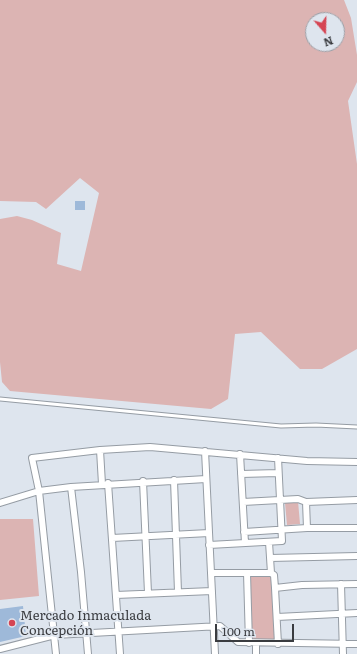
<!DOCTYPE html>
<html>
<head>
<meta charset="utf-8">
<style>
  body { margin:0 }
  #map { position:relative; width:357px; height:654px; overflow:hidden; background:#dee5ee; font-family:Literata,serif }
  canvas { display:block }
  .north { position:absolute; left:305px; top:12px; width:40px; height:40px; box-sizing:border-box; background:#dee5ee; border:1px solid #9ca1a8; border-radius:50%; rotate:160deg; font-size:11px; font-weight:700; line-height:16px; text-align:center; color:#3a3c40 }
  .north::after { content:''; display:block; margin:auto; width:14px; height:18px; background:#d54553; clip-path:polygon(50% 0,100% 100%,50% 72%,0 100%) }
  .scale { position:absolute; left:215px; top:624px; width:79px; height:18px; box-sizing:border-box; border:2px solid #3a3c40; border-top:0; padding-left:5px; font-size:12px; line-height:14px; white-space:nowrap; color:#3a3c40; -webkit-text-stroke:3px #dee5ee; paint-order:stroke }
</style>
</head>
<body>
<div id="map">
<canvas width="357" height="654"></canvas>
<div class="north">N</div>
<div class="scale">100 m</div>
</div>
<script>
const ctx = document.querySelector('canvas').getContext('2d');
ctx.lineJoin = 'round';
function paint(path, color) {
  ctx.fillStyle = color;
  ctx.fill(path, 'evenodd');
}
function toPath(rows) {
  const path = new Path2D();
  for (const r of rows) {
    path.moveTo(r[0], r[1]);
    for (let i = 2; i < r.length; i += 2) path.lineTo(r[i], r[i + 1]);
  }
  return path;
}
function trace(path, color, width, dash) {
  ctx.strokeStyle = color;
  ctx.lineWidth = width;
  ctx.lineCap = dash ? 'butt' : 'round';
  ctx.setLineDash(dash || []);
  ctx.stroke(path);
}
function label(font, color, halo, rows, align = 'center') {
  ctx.font = font + ' Literata,serif';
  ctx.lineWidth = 4;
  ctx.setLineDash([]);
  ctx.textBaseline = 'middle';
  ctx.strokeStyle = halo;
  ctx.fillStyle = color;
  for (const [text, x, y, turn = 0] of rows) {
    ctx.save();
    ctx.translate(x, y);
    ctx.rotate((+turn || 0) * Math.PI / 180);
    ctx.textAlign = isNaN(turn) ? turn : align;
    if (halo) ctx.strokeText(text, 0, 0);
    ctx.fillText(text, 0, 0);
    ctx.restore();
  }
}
paint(toPath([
  [0,0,344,0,351,18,357,55,357,82,348,101,357,164,357,349,322,369,300,369,261,332,235,334,228,399,211,409,10,391,2,382,0,362,0,219,17,216,32,220,61,233,57,264,81,271,99,193,80,178,46,209,36,202,0,201],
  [313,20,337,20,337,44,313,44],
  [298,501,300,524,287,525,285,503],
  [0,519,33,519,39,596,0,600],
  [249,575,270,575,272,577,276,639,274,642,251,640]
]), '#dcb4b3');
paint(toPath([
  [75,201,85,201,85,210,75,210],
  [23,606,26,636,0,642,0,609]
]), '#9eb9d9');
const lane = toPath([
  [0,399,281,426,316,425,357,427]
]);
const street = toPath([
  [100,450,102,484],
  [205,451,215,654],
  [240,454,245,543],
  [241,474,278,473],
  [174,480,178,592],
  [143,481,148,593],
  [108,483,120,654],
  [71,487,81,572,88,654],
  [243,502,298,499,306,502,357,500],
  [306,502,307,528],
  [0,503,39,491,71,487,206,479],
  [244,532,307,528,357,528],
  [112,538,209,533],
  [269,542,271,573,274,575,275,588,278,644],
  [209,545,282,541,278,458],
  [270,558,357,556],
  [211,573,271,573],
  [247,573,249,643],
  [341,584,343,654],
  [275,588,302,585,357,584],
  [116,595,212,591],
  [277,617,357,613],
  [256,643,256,654],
  [0,649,55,635,220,626,238,642,357,644],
  [56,654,39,491,32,458,100,450,150,447,307,461,357,462]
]);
trace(lane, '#959ca4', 5);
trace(street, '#959ca4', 8);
trace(lane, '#fff', 3);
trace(street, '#fff', 6);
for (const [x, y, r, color] of [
  [12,623,4,"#d54553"]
]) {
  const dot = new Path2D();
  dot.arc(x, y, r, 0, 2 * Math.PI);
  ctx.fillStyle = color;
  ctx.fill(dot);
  trace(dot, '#dee5ee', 1.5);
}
label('13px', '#3a3c40', '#dee5ee', [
  ["Mercado Inmaculada",20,616],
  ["Concepción",20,631]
], 'left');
</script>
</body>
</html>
